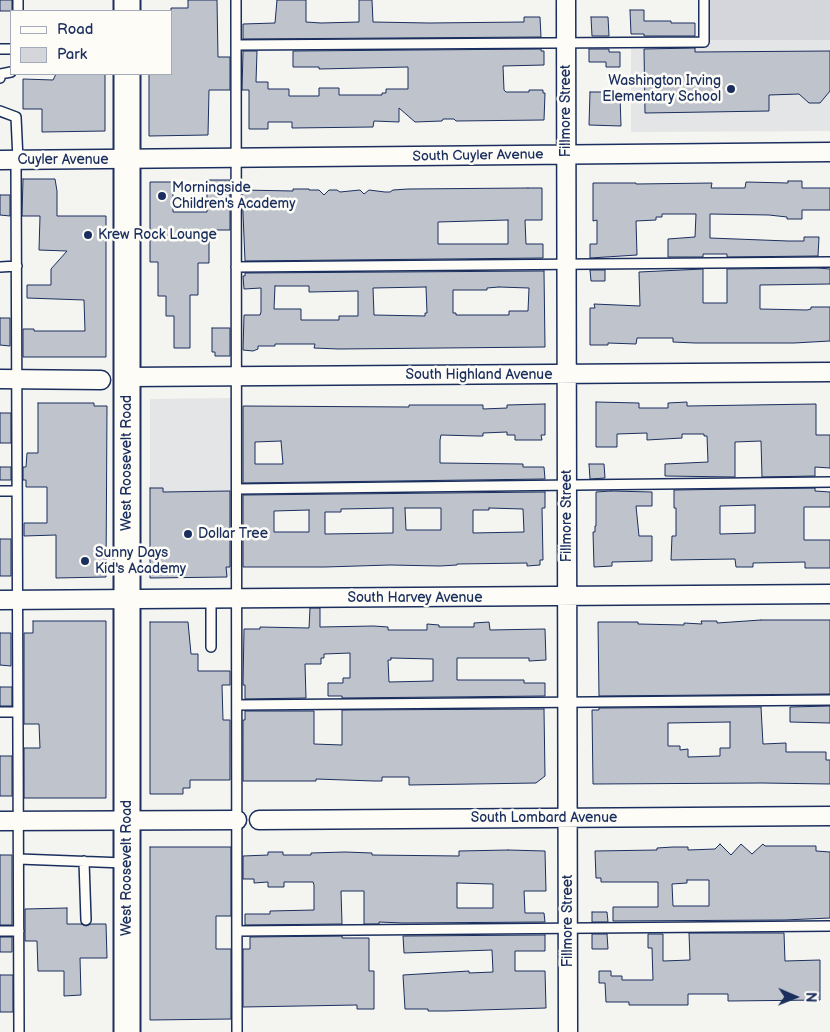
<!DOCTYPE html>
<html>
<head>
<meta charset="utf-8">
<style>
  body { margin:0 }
  #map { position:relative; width:830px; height:1032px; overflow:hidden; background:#f4f4f1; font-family:"Balsamiq Sans",sans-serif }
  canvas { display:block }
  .legend { position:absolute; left:10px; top:10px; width:162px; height:65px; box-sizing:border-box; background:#fdfcf7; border:1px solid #a3aaba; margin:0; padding:6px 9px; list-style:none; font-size:15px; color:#1b2f5e }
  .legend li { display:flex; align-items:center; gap:10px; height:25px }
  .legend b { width:25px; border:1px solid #a3aaba }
  .north { position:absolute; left:770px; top:972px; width:50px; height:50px; -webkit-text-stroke:4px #fdfcf7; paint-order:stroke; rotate:91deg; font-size:14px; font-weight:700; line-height:20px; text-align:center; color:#1b2f5e }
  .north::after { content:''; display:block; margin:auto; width:18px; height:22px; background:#1b2f5e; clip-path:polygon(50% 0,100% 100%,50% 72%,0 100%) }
</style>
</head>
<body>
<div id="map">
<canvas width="830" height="1032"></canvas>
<ul class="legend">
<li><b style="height:6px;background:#fdfcf7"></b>Road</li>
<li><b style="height:14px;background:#d4d6db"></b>Park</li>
</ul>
<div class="north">N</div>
</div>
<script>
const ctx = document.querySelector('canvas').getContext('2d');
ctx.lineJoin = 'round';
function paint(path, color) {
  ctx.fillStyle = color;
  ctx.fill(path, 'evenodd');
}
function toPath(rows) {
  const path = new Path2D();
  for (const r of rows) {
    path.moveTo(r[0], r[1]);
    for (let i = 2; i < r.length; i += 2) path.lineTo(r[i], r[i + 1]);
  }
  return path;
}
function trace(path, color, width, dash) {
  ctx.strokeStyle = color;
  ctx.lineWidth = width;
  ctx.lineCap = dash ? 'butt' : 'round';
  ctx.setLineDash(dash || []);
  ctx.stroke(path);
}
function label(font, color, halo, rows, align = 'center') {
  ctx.font = font + ' "Balsamiq Sans",sans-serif';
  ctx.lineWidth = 5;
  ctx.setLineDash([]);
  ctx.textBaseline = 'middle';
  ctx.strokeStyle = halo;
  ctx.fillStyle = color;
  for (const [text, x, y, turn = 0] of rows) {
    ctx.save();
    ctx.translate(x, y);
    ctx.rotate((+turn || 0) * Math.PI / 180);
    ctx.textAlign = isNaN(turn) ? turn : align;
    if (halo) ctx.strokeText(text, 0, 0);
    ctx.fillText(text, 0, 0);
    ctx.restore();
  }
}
paint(toPath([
  [710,0,830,0,830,131,631,132,631,46,710,46],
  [233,398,232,576,150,576,150,399]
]), '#e4e5e6');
paint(toPath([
  [710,0,830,0,830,40,710,40]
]), '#d4d6db');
const building = toPath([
  [0,0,12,0,12,11,0,11,0,0],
  [188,0,217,0,218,57,230,57,230,90,209,90,208,135,149,136,149,74,171,74,171,8,188,8,188,0],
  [277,0,306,0,306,22,321,23,359,22,359,0,372,0,373,22,429,23,524,22,524,17,540,17,541,37,243,39,243,24,275,23,277,0],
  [630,10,644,10,644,21,671,21,671,23,695,23,695,36,644,36,644,34,631,34,630,10],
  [591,17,608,17,609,36,592,36,591,17],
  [695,48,695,52,830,51,830,91,820,103,809,103,799,94,769,95,769,111,645,113,644,49,695,48],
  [541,49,541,51,544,51,544,65,503,66,504,90,506,92,529,92,529,90,543,90,543,93,545,93,544,120,456,121,454,119,443,119,442,121,415,122,399,108,399,122,374,121,373,127,292,128,292,122,268,122,268,129,249,129,249,90,242,90,243,51,257,51,256,82,268,82,268,89,289,89,289,96,319,96,319,88,339,88,339,95,382,95,382,93,386,93,386,89,408,89,408,67,319,69,319,67,293,67,293,51,541,49],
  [589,49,609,49,609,52,620,52,620,67,606,67,606,62,589,62,589,49],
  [56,74,105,74,105,131,42,132,42,109,23,109,23,79,53,80,56,74],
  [590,92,618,92,618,96,620,96,621,126,589,125,590,92],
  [23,179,55,179,57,191,57,216,106,216,106,357,23,357,23,329,34,329,34,331,85,331,84,300,27,298,27,285,51,285,51,269,67,251,39,250,40,216,22,216,23,179],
  [207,180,230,180,230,230,209,230,209,263,198,263,198,295,190,295,190,348,174,348,174,316,166,316,166,296,158,296,158,262,150,262,150,182,173,182,173,212,207,212,207,180],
  [788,181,802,181,802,188,830,188,830,210,802,210,802,219,787,219,787,217,769,215,710,214,710,238,788,241,804,241,804,237,819,237,818,256,727,257,727,254,703,254,703,257,668,257,668,239,695,237,696,214,662,214,662,217,656,217,656,220,636,221,637,255,590,258,590,244,597,244,597,220,593,221,593,183,636,183,636,184,712,183,711,188,745,188,746,182,788,183,788,181],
  [528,188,542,188,542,220,525,220,526,244,543,244,543,258,245,261,242,190,293,191,293,189,309,189,309,190,319,190,324,195,329,190,337,190,340,192,360,190,364,194,369,190,385,192,390,192,393,190,408,189,528,188],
  [508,220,508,244,438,244,438,222,508,220],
  [0,195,10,195,10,216,0,215,0,195],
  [818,268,830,269,830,284,760,285,760,309,807,310,811,309,811,307,830,307,830,341,794,343,695,343,673,342,673,338,637,338,636,344,608,343,608,345,590,345,590,308,595,308,594,304,640,306,639,272,703,269,703,303,727,303,727,269,818,268],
  [590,270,605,270,605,281,591,281,590,270],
  [544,271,545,347,339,349,314,348,315,344,275,344,275,346,258,346,258,349,253,351,243,350,244,315,260,315,261,312,261,288,244,289,243,276,245,276,245,273,544,271],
  [275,286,309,286,309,292,358,291,358,316,339,316,339,320,301,320,301,309,274,309,275,286],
  [426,287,427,313,425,313,425,316,374,315,373,288,426,287],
  [499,287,529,288,528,311,509,311,509,315,456,315,456,313,453,313,453,290,487,290,487,288,499,287],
  [0,318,10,318,10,346,0,345,0,318],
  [212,328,230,328,230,356,215,356,215,352,212,352,212,328],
  [596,402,639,403,639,408,668,408,668,403,687,402,687,406,816,404,816,435,830,435,830,468,815,467,815,476,762,477,761,441,735,442,735,477,665,476,665,464,708,462,707,436,704,436,704,434,682,434,682,438,647,440,647,433,617,434,617,447,596,447,596,402],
  [38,403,94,403,94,406,107,406,106,577,56,578,56,535,24,536,24,523,47,523,47,487,26,487,26,480,23,480,23,467,26,467,27,453,38,453,38,403],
  [545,404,545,435,541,435,542,440,515,440,515,435,507,435,507,432,483,433,483,436,477,436,441,435,440,440,440,463,523,464,523,467,544,467,545,479,243,483,243,406,409,407,409,405,483,405,483,409,507,408,507,405,545,404],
  [281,441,283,464,255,464,255,442,281,441],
  [0,413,11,413,11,443,0,443,0,413],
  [589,464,604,464,605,478,590,479,589,464],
  [0,467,11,467,11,480,0,480,0,467],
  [150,488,163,488,163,492,230,491,230,567,226,567,227,577,150,578,150,488],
  [815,488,815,491,830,492,830,507,804,507,804,540,830,540,830,568,805,568,805,562,753,563,753,567,736,567,735,559,671,560,672,536,676,536,676,508,674,508,674,490,815,488],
  [755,505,755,533,720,534,720,506,755,505],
  [611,491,652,492,652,506,636,506,639,536,652,536,652,561,612,562,612,566,594,567,593,532,595,532,595,526,596,526,596,492,611,491],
  [545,492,545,508,542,508,543,560,540,560,540,565,527,566,527,563,457,564,457,565,440,566,390,565,325,567,243,567,243,495,545,492],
  [393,508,393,533,325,534,325,512,341,512,341,509,393,508],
  [405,508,441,508,441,530,406,530,405,508],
  [489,508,523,509,524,532,473,533,473,510,489,510,489,508],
  [309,510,309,532,274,532,274,511,309,510],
  [0,539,11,539,11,576,0,576,0,539],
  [310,608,320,608,320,627,374,626,388,627,388,630,427,630,427,624,439,625,439,627,474,627,474,623,489,622,490,630,545,629,546,660,529,661,529,658,457,658,457,680,524,680,524,683,545,683,545,696,342,698,342,696,328,696,328,683,343,683,343,678,350,678,350,653,324,654,324,658,321,658,321,664,305,664,306,698,245,699,245,685,243,685,244,629,260,629,260,627,309,628,310,608],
  [391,658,433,659,433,681,389,682,388,660,391,660,391,658],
  [761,620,830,620,830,694,599,696,598,622,638,622,638,624,684,625,684,623,702,624,701,621,717,621,717,623,761,620],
  [33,621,106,621,106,798,24,798,24,748,40,748,39,724,24,724,24,633,33,633,33,621],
  [150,622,188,622,191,654,198,654,198,671,230,671,230,685,222,685,223,720,230,720,230,780,190,780,190,788,183,788,183,794,150,794,150,622],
  [0,633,11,633,11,666,0,665,0,633],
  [0,687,12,687,12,706,0,706,0,687],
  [830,706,830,723,790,722,790,707,830,706],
  [761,707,763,744,786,743,786,752,826,752,826,760,830,760,830,784,762,783,593,784,592,710,599,710,599,708,761,707],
  [730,722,730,748,720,748,720,756,688,757,688,749,680,750,680,746,668,746,668,723,730,722],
  [544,709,545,776,536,783,409,785,409,777,382,777,382,781,374,781,316,779,316,781,243,781,243,720,245,720,245,711,314,711,314,744,342,745,342,710,544,709],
  [0,756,12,756,12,796,0,796,0,756],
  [720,844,731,855,741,844,752,854,763,844,765,846,816,846,816,851,830,852,830,918,784,920,613,921,613,907,658,907,658,882,601,882,601,878,596,878,595,851,657,850,657,848,673,847,688,847,688,850,715,849,720,844],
  [687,880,709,880,709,906,673,906,672,884,687,883,687,880],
  [150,847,231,847,231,916,216,916,216,949,231,949,231,1019,150,1020,150,847],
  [508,850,545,851,546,891,524,891,525,913,544,913,545,922,403,923,379,922,379,924,364,924,364,891,341,891,342,924,245,925,245,914,270,914,270,911,314,910,314,885,313,882,284,882,284,887,268,887,268,882,254,883,254,879,243,879,243,856,268,855,268,852,283,852,283,855,311,855,311,853,345,852,372,853,372,855,459,856,459,851,508,850],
  [457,883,493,884,493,908,457,908,457,883],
  [0,855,12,855,12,925,0,925,0,855],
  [67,908,67,924,81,924,86,926,91,924,106,924,107,958,80,958,81,995,64,996,64,971,38,971,37,941,25,941,25,909,67,908],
  [592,912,607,912,608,922,592,922,592,912],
  [689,933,784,933,785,961,820,960,820,1000,728,1001,728,994,688,994,688,1005,629,1005,629,1002,606,1002,605,983,599,983,599,971,611,971,611,976,622,976,622,980,653,980,652,948,648,948,648,934,663,934,663,961,690,960,689,933],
  [607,934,608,949,592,949,592,934,607,934],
  [545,935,545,951,515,951,515,971,545,971,546,1008,446,1011,428,1011,428,1009,405,1009,403,975,469,971,469,973,493,972,492,950,404,953,403,936,545,935],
  [342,936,342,938,369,938,369,971,374,971,374,1009,357,1009,357,1005,243,1007,243,949,250,949,250,937,342,936],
  [0,937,12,937,12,952,0,952,0,937],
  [0,975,13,975,13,1012,0,1012,0,975]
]);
paint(building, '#bfc3cc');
trace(building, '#1b2f5e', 1);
const lane = toPath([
  [18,0,18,11],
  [236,0,237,1032],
  [236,45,704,42,704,0],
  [0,49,11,49],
  [0,78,0,74,11,72],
  [0,111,16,117,18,160],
  [16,160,19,1032],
  [0,267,17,266],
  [236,267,830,262],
  [237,489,830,482],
  [0,491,17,491],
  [211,647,211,599],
  [237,705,830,700],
  [0,712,18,712],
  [19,859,124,863],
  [84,861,86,920],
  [0,931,19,931],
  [237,931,830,926]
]);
const street = toPath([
  [566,0,568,1032],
  [0,160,830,152],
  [127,377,830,372],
  [0,379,101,380],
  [0,600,830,594],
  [259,820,830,816],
  [0,821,237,820]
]);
const secondary = toPath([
  [127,11,127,0],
  [127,74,127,1032]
]);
trace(lane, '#1b2f5e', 12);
trace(street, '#1b2f5e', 21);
trace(secondary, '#1b2f5e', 29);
trace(lane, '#fdfcf7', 9);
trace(street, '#fdfcf7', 18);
trace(secondary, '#fdfcf7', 25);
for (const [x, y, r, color] of [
  [731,89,5,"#1b2f5e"],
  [162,196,5,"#1b2f5e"],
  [88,235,5,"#1b2f5e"],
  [188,534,5,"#1b2f5e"],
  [85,561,5,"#1b2f5e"]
]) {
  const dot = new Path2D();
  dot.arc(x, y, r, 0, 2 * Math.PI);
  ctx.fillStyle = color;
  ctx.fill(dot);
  trace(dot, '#fdfcf7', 2);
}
label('14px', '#1b2f5e', '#fdfcf7', [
  ["Washington Irving",721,81,"right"],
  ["Elementary School",721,97,"right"],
  ["Morningside",172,188],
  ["Children's Academy",172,204],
  ["Krew Rock Lounge",98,235],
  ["Dollar Tree",198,534],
  ["Sunny Days",95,553],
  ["Kid's Academy",95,569]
], 'left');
label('14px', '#1b2f5e', '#fdfcf7', [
  ["Fillmore Street",566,111,-90],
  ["South Cuyler Avenue",478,156,-1],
  ["Cuyler Avenue",63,160],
  ["South Highland Avenue",479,375],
  ["West Roosevelt Road",127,463,-90],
  ["Fillmore Street",567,516,-90],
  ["South Harvey Avenue",415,598],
  ["South Lombard Avenue",544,818],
  ["West Roosevelt Road",127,868,-90],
  ["Fillmore Street",568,921,-90]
]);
</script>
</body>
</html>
